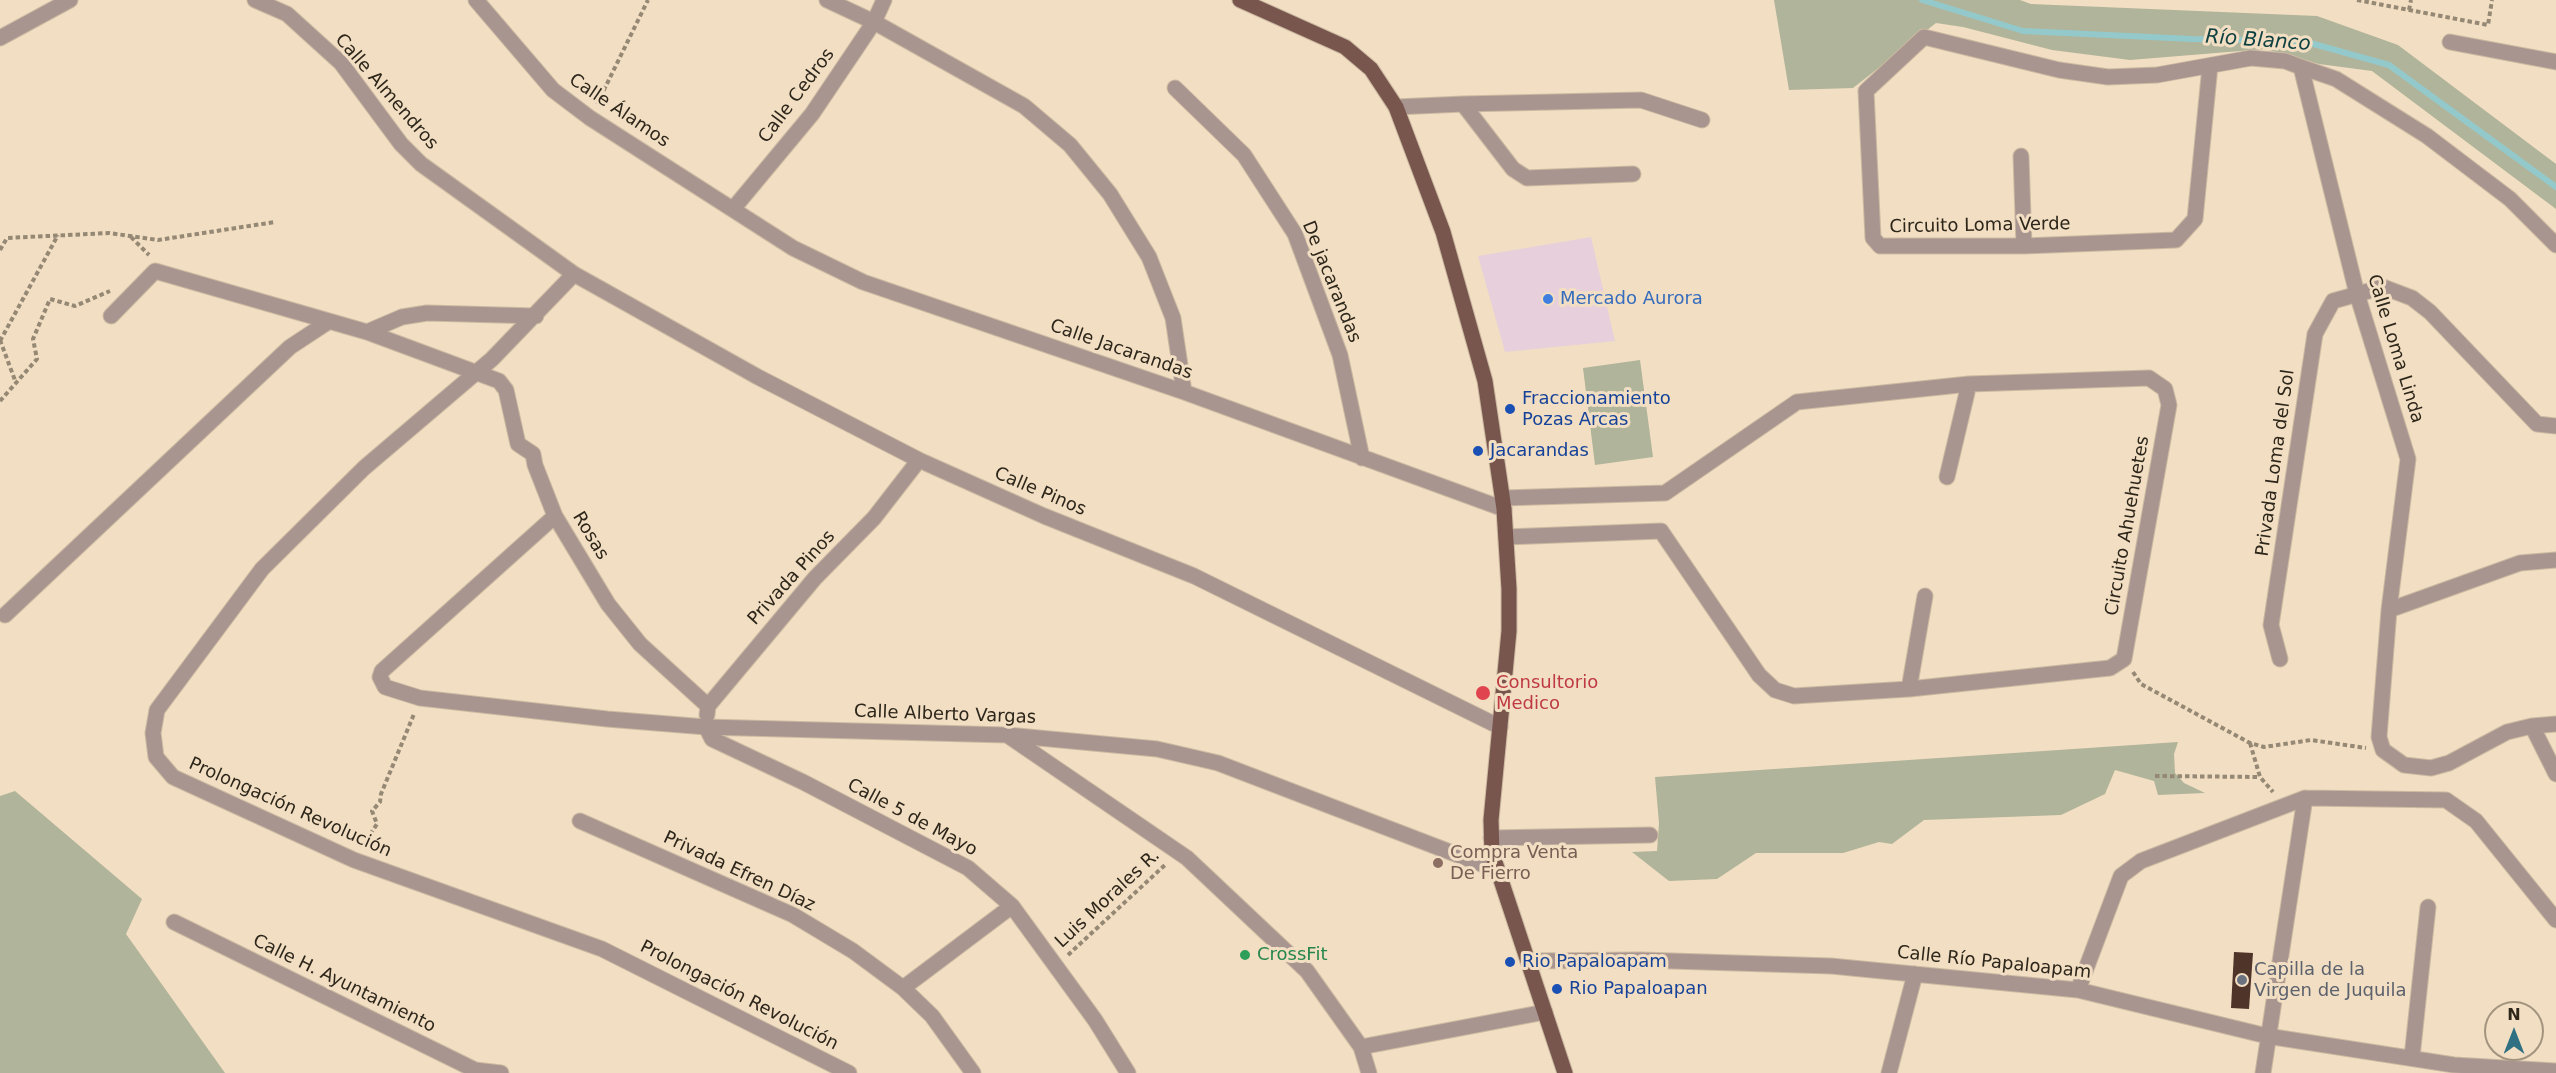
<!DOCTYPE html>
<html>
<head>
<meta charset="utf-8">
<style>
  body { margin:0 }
  #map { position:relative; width:2556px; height:1073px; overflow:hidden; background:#f2dec2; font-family:"DejaVu Sans",sans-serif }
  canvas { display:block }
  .north { position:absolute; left:2484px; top:1001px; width:60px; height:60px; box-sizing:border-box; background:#f2dec2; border:2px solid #a3947f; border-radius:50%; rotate:0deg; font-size:16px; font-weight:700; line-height:24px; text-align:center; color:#2d261b }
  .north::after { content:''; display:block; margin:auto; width:21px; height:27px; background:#2f7083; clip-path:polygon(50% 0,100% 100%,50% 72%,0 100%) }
</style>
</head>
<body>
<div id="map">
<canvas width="2556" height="1073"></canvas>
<div class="north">N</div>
</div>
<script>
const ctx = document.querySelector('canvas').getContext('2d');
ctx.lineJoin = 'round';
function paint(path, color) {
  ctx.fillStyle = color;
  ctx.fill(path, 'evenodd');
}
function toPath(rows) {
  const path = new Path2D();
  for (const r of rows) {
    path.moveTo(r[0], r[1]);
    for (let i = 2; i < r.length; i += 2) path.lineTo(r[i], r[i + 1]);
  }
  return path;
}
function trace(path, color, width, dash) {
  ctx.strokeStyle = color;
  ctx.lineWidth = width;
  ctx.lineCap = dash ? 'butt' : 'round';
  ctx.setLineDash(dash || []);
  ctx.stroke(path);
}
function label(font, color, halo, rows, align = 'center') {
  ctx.font = font + ' "DejaVu Sans",sans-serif';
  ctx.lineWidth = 6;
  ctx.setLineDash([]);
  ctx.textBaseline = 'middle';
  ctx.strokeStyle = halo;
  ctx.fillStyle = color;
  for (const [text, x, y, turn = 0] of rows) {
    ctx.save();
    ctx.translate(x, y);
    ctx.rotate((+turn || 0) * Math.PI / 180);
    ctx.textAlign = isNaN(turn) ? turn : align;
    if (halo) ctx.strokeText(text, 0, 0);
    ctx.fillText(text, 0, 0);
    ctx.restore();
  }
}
paint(toPath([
  [1591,237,1615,341,1505,352,1478,256]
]), '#e7d0db');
paint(toPath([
  [1774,0,2020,0,2031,4,2317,16,2398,45,2556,164,2556,209,2372,71,2319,64,2265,49,2130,60,2052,50,1963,27,1936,23,1853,88,1789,90],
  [1640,360,1653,457,1595,465,1583,368],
  [2178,742,2174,754,2175,773,2184,783,2205,793,2158,795,2154,781,2115,770,2105,794,2061,815,1924,820,1892,844,1879,842,1843,853,1756,853,1717,879,1669,881,1632,852,1657,851,1659,823,1655,777],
  [15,791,142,899,126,934,225,1073,0,1073,0,796]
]), '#b0b49a');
trace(toPath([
  [1922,0,2023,31,2192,39,2303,41,2389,65,2556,187]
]), '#94c9cb', 6);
paint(toPath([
  [2234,952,2253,953,2249,1009,2231,1008]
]), '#4f3429');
const minor = toPath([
  [255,0,287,14,341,63,401,144,421,164,574,274,758,377,919,460,1044,516,1194,576,1500,727],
  [476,0,553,90,590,118,793,248,863,282,1184,392,1504,509],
  [827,0,874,22,1024,106,1070,145,1110,194,1149,257,1173,318,1184,392],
  [0,38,70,0],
  [2450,42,2556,62],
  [2210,66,2195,219,2176,240,2024,246,1880,246,1873,238,1866,91,1924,37,2059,70,2108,77,2157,75,2251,58,2285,61,2301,67,2357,294,2408,459,2389,610,2379,737,2383,750,2404,765,2431,768,2449,763,2507,732,2532,726,2556,724],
  [2301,67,2336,79,2427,136,2510,199,2556,245],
  [1175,88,1244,155,1295,234,1340,355,1362,458],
  [1463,104,1641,100,1702,120],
  [1396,107,1463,104,1513,169,1527,178,1633,174],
  [2021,156,2024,246],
  [733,209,812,114,874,22,884,0],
  [574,274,492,359,364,468,262,569,157,710,153,733,156,757,173,777,354,860,602,949,849,1073],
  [111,316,155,271,367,332,499,381,506,390,518,444,533,454,535,465,555,516,608,604,640,644,708,706],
  [367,332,402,317,427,313,536,316],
  [1947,477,1969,384],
  [1503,498,1665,493,1797,402,1969,384,2149,378,2165,389,2169,405,2124,659,2110,668,1909,689,1794,696,1775,690,1759,675,1661,531,1506,537],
  [555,516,382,671,380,677,385,687,420,698,607,719,706,727,1007,735,1157,749,1218,763,1497,870],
  [2389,610,2520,563,2556,560],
  [5,615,290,347,328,322],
  [2280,659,2271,625,2315,334,2333,301,2383,287,2412,298,2430,312,2537,424,2556,426],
  [1909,689,1925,596],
  [707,715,708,706,815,578,874,518,919,460],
  [2532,726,2556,774],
  [706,727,712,739,803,782,968,868,1012,906,1095,1020,1128,1073],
  [1010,737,1187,858,1307,971,1361,1047,1369,1073],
  [580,821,793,915,853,951,903,988,932,1016,973,1073],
  [1491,838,1650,835],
  [174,922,475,1070,501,1073],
  [1528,961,1640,960,1831,966,2078,990,2267,1036,2454,1065,2556,1071],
  [903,988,1012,906],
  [2078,990,2121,876,2141,861,2305,798,2446,800,2476,821,2556,920],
  [1361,1047,1545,1012],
  [2412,1057,2428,907],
  [1889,1073,1915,974],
  [2263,1073,2305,798]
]);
const major = toPath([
  [1240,0,1345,47,1371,69,1396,107,1443,232,1485,381,1504,509,1509,589,1509,631,1491,820,1492,853,1565,1073]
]);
trace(minor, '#cbb9a1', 17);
trace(major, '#cbb9a1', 17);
trace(toPath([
  [2357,0,2488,25,2492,0],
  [2409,10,2411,0],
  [597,104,648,0],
  [131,237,149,255],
  [0,250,7,238,109,233,158,240,275,222],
  [0,340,16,383],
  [0,341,58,235],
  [0,401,37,359,33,339,50,299,75,306,110,291],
  [2133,672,2141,684,2250,743,2264,747,2311,740,2366,748],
  [2250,743,2260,777,2273,792],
  [2155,776,2260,777],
  [362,847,377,824,372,811,380,802,381,794,414,714],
  [1068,955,1166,864]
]), '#958874', 4, [4.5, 3]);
trace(minor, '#a99590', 15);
trace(major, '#78564e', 15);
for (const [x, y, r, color] of [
  [1548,299,6,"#3f7fe0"],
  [1510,409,6,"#1a4fb4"],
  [1478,451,6,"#1a4fb4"],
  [1483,693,8,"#e0444e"],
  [1438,863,6,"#8d6e63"],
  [1245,955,6,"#2e9e5b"],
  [1510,962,6,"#1a4fb4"],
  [2242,980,6,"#6b7280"],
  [1557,989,6,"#1a4fb4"]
]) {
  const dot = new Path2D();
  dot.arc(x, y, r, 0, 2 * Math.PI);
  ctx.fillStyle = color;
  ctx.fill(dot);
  trace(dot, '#f2dec2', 2);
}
label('18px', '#2d261b', '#f2dec2', [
  ["Calle Almendros",386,92,49],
  ["Calle Cedros",797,96,-53],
  ["Calle Álamos",619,111,34],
  ["Circuito Loma Verde",1980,226,-1],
  ["De jacarandas",1331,282,68],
  ["Calle Loma Linda",2395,349,73],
  ["Calle Jacarandas",1121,350,19],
  ["Privada Loma del Sol",2276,463,-82],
  ["Calle Pinos",1040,492,23],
  ["Circuito Ahuehuetes",2128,526,-80],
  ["Rosas",590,536,59],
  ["Privada Pinos",792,578,-48],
  ["Calle Alberto Vargas",945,715,2],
  ["Prolongación Revolución",290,808,24],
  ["Calle 5 de Mayo",912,818,28],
  ["Privada Efren Díaz",739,872,25],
  ["Luis Morales R.",1108,899,-43],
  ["Calle Río Papaloapam",1994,963,6],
  ["Calle H. Ayuntamiento",344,984,26],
  ["Prolongación Revolución",739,996,27]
]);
label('18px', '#366cbe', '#f2dec2', [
  ["Mercado Aurora",1560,299]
], 'left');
label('18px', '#164399', '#f2dec2', [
  ["Fraccionamiento",1522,399],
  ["Pozas Arcas",1522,420],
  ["Jacarandas",1490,451],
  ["Rio Papaloapam",1522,962],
  ["Rio Papaloapan",1569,989]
], 'left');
label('18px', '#be3a42', '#f2dec2', [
  ["Consultorio",1496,683],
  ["Medico",1496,704]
], 'left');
label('18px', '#785e54', '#f2dec2', [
  ["Compra Venta",1450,853],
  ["De Fierro",1450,874]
], 'left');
label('18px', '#27864d', '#f2dec2', [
  ["CrossFit",1257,955]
], 'left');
label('18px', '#5b616d', '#f2dec2', [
  ["Capilla de la",2254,970],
  ["Virgen de Juquila",2254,991]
], 'left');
label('italic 20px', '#0f4142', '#f2dec2', [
  ["Río Blanco",2258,41,4]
]);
</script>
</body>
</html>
